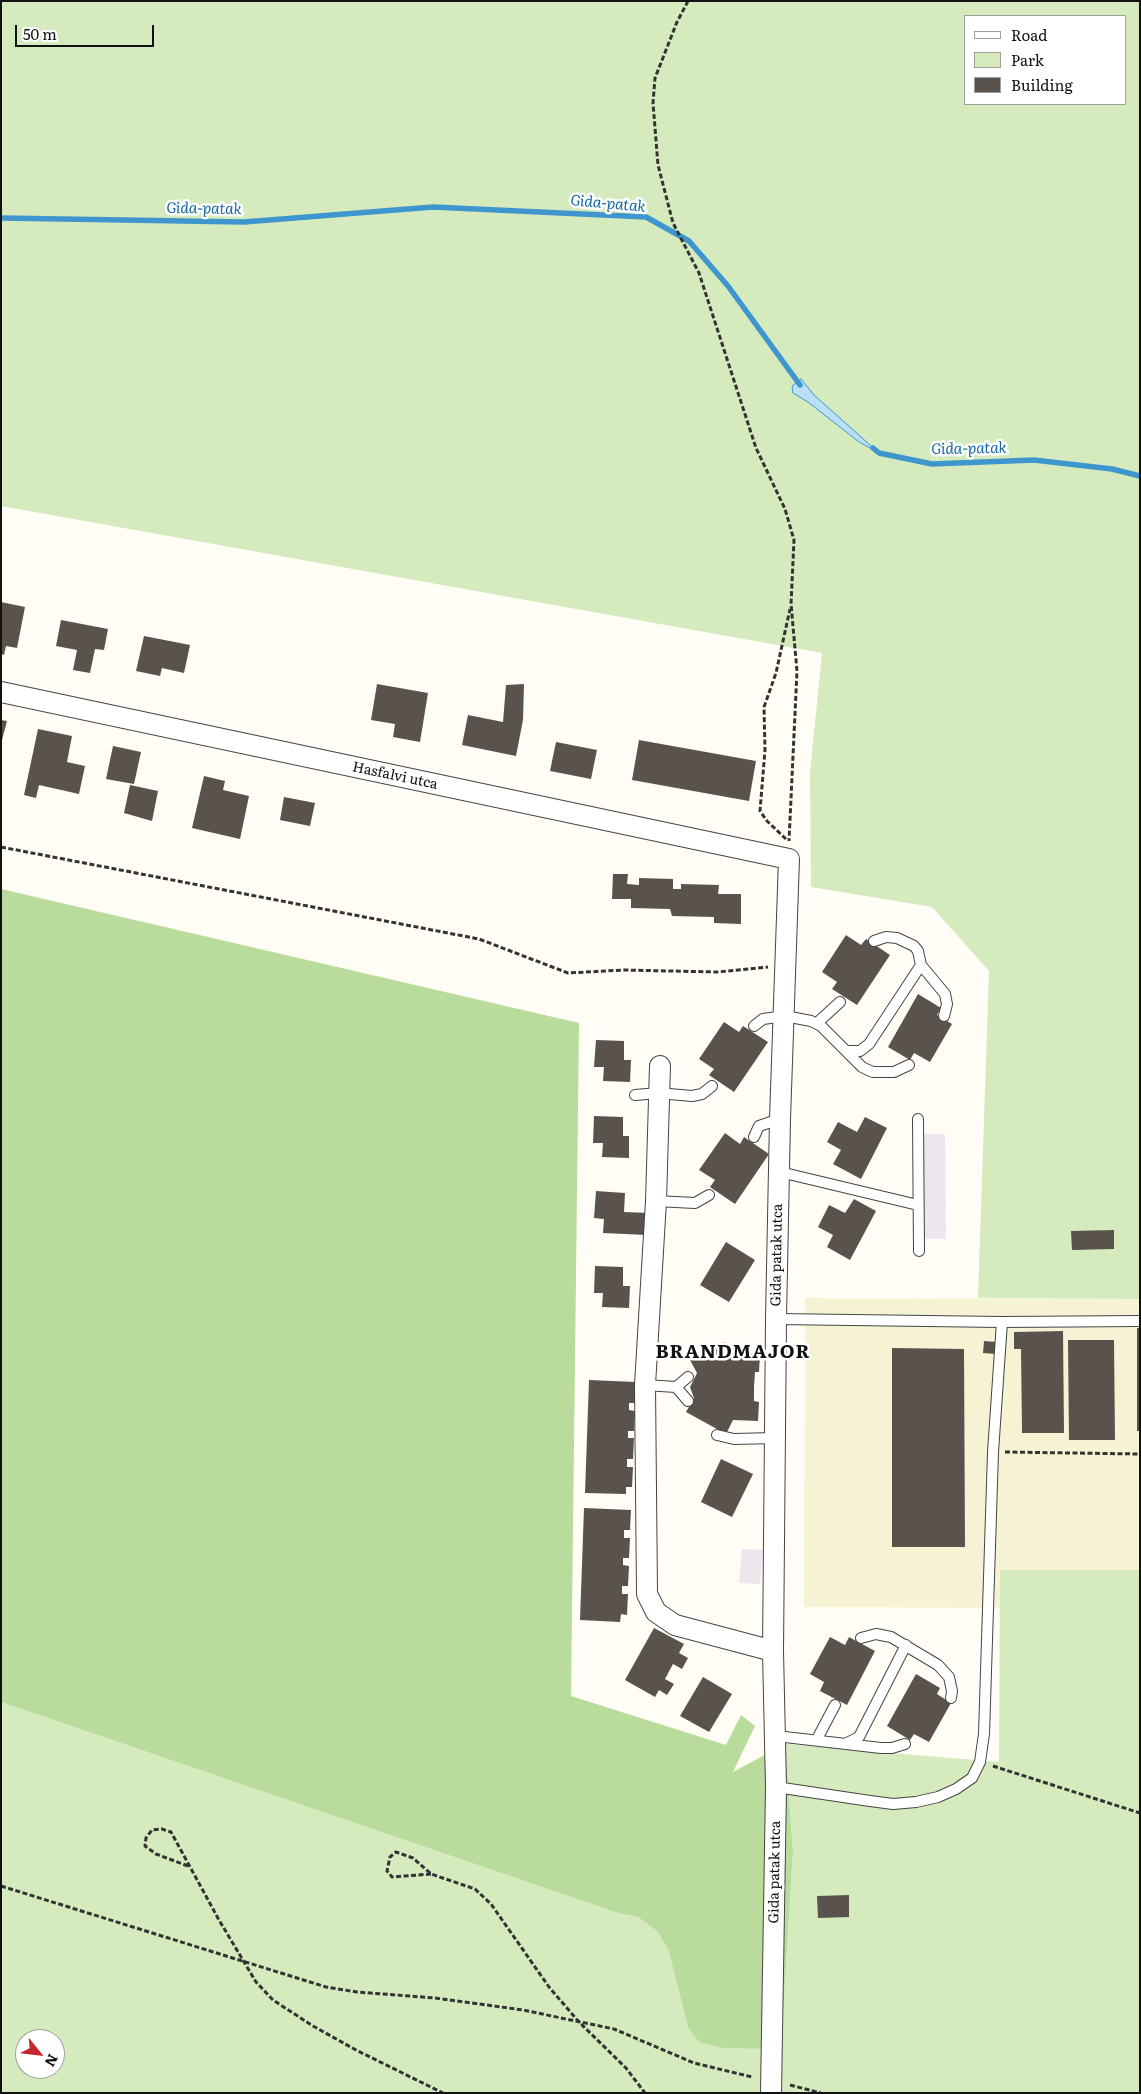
<!DOCTYPE html>
<html>
<head>
<meta charset="utf-8">
<style>
  body { margin:0 }
  #map { position:relative; width:1141px; height:2094px; overflow:hidden; background:#fffdf5; font-family:Literata,serif }
  canvas { display:block }
  .frame { position:absolute; inset:0; border:2px solid #111; pointer-events:none }
  .legend { position:absolute; left:964px; top:15px; width:162px; height:90px; box-sizing:border-box; background:#fff; border:1px solid #a0a0a0; margin:0; padding:6px 9px; list-style:none; font-size:15px; color:#111 }
  .legend li { display:flex; align-items:center; gap:10px; height:25px }
  .legend b { width:25px; border:1px solid #a0a0a0 }
  .north { position:absolute; left:15px; top:2029px; width:50px; height:50px; box-sizing:border-box; background:#fff; border:1px solid #a0a0a0; border-radius:50%; rotate:119deg; font-size:14px; font-weight:700; line-height:20px; text-align:center; color:#111 }
  .north::after { content:''; display:block; margin:auto; width:18px; height:22px; background:#c4262e; clip-path:polygon(50% 0,100% 100%,50% 72%,0 100%) }
  .scale { position:absolute; left:15px; top:25px; width:139px; height:22px; box-sizing:border-box; border:2px solid #111; border-top:0; padding-left:6px; font-size:15px; line-height:18px; white-space:nowrap; color:#111; -webkit-text-stroke:4px #fff; paint-order:stroke }
</style>
</head>
<body>
<div id="map">
<canvas width="1141" height="2094"></canvas>
<div class="frame"></div>
<ul class="legend">
<li><b style="height:6px;background:#fff"></b>Road</li>
<li><b style="height:14px;background:#d5ebbd"></b>Park</li>
<li><b style="height:14px;background:#5a524d"></b>Building</li>
</ul>
<div class="north">N</div>
<div class="scale">50 m</div>
</div>
<script>
const ctx = document.querySelector('canvas').getContext('2d');
ctx.lineJoin = 'round';
function paint(path, color) {
  ctx.fillStyle = color;
  ctx.fill(path, 'evenodd');
}
function toPath(rows) {
  const path = new Path2D();
  for (const r of rows) {
    path.moveTo(r[0], r[1]);
    for (let i = 2; i < r.length; i += 2) path.lineTo(r[i], r[i + 1]);
  }
  return path;
}
function trace(path, color, width, dash) {
  ctx.strokeStyle = color;
  ctx.lineWidth = width;
  ctx.lineCap = dash ? 'butt' : 'round';
  ctx.setLineDash(dash || []);
  ctx.stroke(path);
}
function label(font, color, halo, rows, align = 'center') {
  ctx.font = font + ' Literata,serif';
  ctx.lineWidth = 5;
  ctx.setLineDash([]);
  ctx.textBaseline = 'middle';
  ctx.strokeStyle = halo;
  ctx.fillStyle = color;
  for (const [text, x, y, turn = 0] of rows) {
    ctx.save();
    ctx.translate(x, y);
    ctx.rotate((+turn || 0) * Math.PI / 180);
    ctx.textAlign = isNaN(turn) ? turn : align;
    if (halo) ctx.strokeText(text, 0, 0);
    ctx.fillText(text, 0, 0);
    ctx.restore();
  }
}
paint(toPath([
  [923,1134,945,1134,946,1239,924,1239],
  [742,1549,763,1550,760,1584,739,1583]
]), '#eee6ef');
paint(toPath([
  [805,1298,1140,1299,1140,1570,1001,1570,1000,1608,804,1607]
]), '#f6f3d4');
paint(toPath([
  [1,1,1140,1,1140,1299,978,1298,989,971,932,907,811,887,810,772,822,653,1,506],
  [965,16,1125,16,1125,104,965,104],
  [1000,1570,1140,1570,1140,2093,1,2093,1,1702,621,1914,638,1917,657,1931,668,1949,688,2027,781,2049,793,1850,785,1744,999,1762],
  [25,2039,55,2039,55,2069,25,2069]
]), '#d5ebbd');
paint(toPath([
  [1,889,579,1023,571,1696,726,1745,741,1715,755,1726,733,1772,785,1744,793,1850,781,2049,724,2048,699,2042,688,2027,668,1949,657,1931,638,1917,621,1914,1,1702]
]), '#b9dc9c');
const water = toPath([
  [801,379,814,395,879,453,859,442,808,402,793,393,792,386,801,379]
]);
paint(water, '#b9e0f7');
trace(water, '#3f96cf', 1);
trace(toPath([
  [1,218,244,222,433,207,646,217,689,241,728,286,800,385],
  [873,448,879,453,932,464,1034,460,1112,469,1140,476]
]), '#3f96cf', 5.5);
paint(toPath([
  [1,602,25,607,17,648,6,646,4,655,1,654],
  [61,620,108,629,104,650,95,649,90,673,73,670,77,650,56,646],
  [144,636,190,645,184,673,162,668,160,676,136,671],
  [377,684,428,693,420,742,393,737,395,724,371,720],
  [524,684,523,720,516,756,462,745,468,715,503,722,506,685],
  [1,720,7,721,2,740,1,740],
  [38,729,72,736,67,762,85,766,79,794,39,785,36,798,24,795],
  [639,740,756,761,749,801,632,780],
  [556,742,597,750,591,779,550,771],
  [113,746,141,752,134,784,106,779],
  [204,776,225,781,223,790,249,796,240,839,192,828],
  [130,785,158,791,152,821,124,813],
  [284,797,315,803,310,826,280,820],
  [613,874,628,874,627,884,639,885,639,878,673,879,673,889,681,889,681,884,719,885,718,894,741,894,741,924,714,923,714,917,672,916,670,909,631,908,631,899,612,899],
  [846,935,861,945,866,939,890,955,857,1005,832,989,837,982,822,972],
  [918,994,941,1008,937,1015,952,1024,930,1062,914,1053,910,1060,888,1047],
  [724,1022,739,1032,743,1026,768,1042,734,1092,709,1075,714,1069,699,1059],
  [596,1040,624,1041,624,1060,631,1060,630,1082,603,1081,604,1067,594,1067],
  [594,1116,623,1117,623,1136,629,1136,629,1158,602,1157,603,1143,593,1143],
  [865,1117,887,1128,861,1179,833,1164,841,1150,827,1142,838,1122,857,1132],
  [725,1133,740,1144,744,1137,769,1154,735,1204,710,1187,715,1180,699,1170],
  [596,1191,625,1193,624,1212,649,1213,647,1235,603,1233,604,1219,594,1218],
  [854,1199,876,1211,850,1260,827,1247,833,1235,818,1227,829,1205,845,1213],
  [1114,1230,1114,1249,1072,1250,1071,1231],
  [726,1242,755,1260,729,1302,700,1285],
  [595,1266,623,1267,623,1286,630,1286,629,1308,602,1307,603,1293,594,1293],
  [1137,1328,1140,1328,1140,1431,1137,1431],
  [1063,1331,1064,1433,1022,1433,1021,1349,1014,1349,1014,1332],
  [1068,1340,1114,1340,1115,1440,1069,1440],
  [984,1341,997,1342,996,1354,983,1353],
  [725,1342,732,1353,760,1354,759,1372,755,1372,754,1387,754,1401,759,1402,758,1421,733,1420,726,1434,686,1412,694,1398,690,1387,697,1373,690,1360],
  [892,1348,964,1349,965,1547,892,1547],
  [589,1380,636,1382,635,1403,629,1403,629,1410,635,1411,634,1431,628,1431,628,1438,634,1438,633,1459,627,1459,627,1467,633,1467,632,1487,626,1487,626,1494,585,1493],
  [721,1459,753,1474,732,1517,701,1502],
  [584,1508,631,1510,630,1530,624,1530,624,1538,630,1538,629,1558,623,1558,623,1565,629,1566,628,1586,622,1586,622,1594,628,1594,627,1615,621,1614,620,1622,580,1620],
  [654,1628,684,1644,679,1653,688,1658,682,1669,673,1664,665,1679,674,1684,667,1695,659,1690,655,1697,625,1680],
  [830,1637,845,1645,849,1637,875,1651,847,1705,820,1691,824,1682,810,1674],
  [916,1674,940,1688,937,1694,951,1703,929,1742,914,1734,910,1740,887,1726],
  [703,1677,732,1694,709,1732,680,1716],
  [849,1895,849,1917,818,1918,817,1896]
]), '#5a524d');
const lane = toPath([
  [874,941,886,937,897,938,914,946,918,951,921,965,945,994,947,1004,944,1016],
  [817,1023,840,1002],
  [754,1026,763,1019,785,1016,811,1021,821,1026,862,1067,868,1070,873,1072,894,1072,909,1065],
  [848,1051,860,1051,869,1044,921,965],
  [635,1095,658,1093,692,1096,702,1094,712,1086],
  [918,1119,919,1251],
  [754,1137,759,1126,780,1119],
  [780,1172,918,1205],
  [656,1201,695,1203,709,1195],
  [776,1319,1002,1322,1140,1321],
  [645,1385,676,1387,688,1401],
  [676,1387,688,1377],
  [717,1435,734,1439,775,1438],
  [861,1638,876,1634,891,1637,938,1665,949,1677,952,1691,951,1698],
  [776,1736,881,1748,892,1748,905,1744],
  [817,1739,835,1705],
  [847,1743,859,1737,906,1645],
  [776,1787,870,1801,893,1804,916,1802,938,1797,956,1789,972,1778,980,1762,984,1734,993,1452,1002,1322]
]);
const street = toPath([
  [1,692,789,859,780,1119,776,1319,773,1651,776,1787,771,2093],
  [660,1066,656,1201,645,1385,647,1594,656,1612,675,1625,773,1651]
]);
trace(lane, '#444', 12);
trace(street, '#444', 22);
trace(toPath([
  [688,1,677,22,655,78,653,103,658,165,673,223,699,273,756,448,785,509,794,540,791,604,797,671,789,841],
  [786,839,767,821,760,811,765,750,764,707,776,673,790,609],
  [1,847,479,939,568,973,624,970,717,972,768,967],
  [1005,1452,1140,1454],
  [993,1766,1140,1813],
  [188,1866,156,1854,145,1846,146,1838,152,1830,162,1829,171,1832,219,1920,256,1982,273,2000,313,2026,356,2050,443,2093],
  [431,1874,392,1877,387,1871,390,1857,396,1852,413,1858,431,1874,475,1889,491,1904,549,1987,579,2022,626,2068,645,2093],
  [1,1886,326,1987,357,1992,435,1998,523,2010,614,2029,694,2063,752,2077],
  [790,2085,821,2093]
]), '#333', 3, [5, 2.5]);
trace(lane, '#fff', 10);
trace(street, '#fff', 20);
label('14px', '#111', '#fff', [
  ["Hasfalvi utca",395,776,12],
  ["Gida patak utca",777,1255,-89],
  ["Gida patak utca",775,1872,-89]
]);
label('italic 15px', '#1768a6', '#fff', [
  ["Gida-patak",608,204,5],
  ["Gida-patak",204,209,1],
  ["Gida-patak",969,449,-1]
]);
ctx.letterSpacing = '1px';
label('bold 19px', '#111', '#fff', [
  ["BRANDMAJOR",733,1352]
]);
ctx.letterSpacing = '0px';
</script>
</body>
</html>
